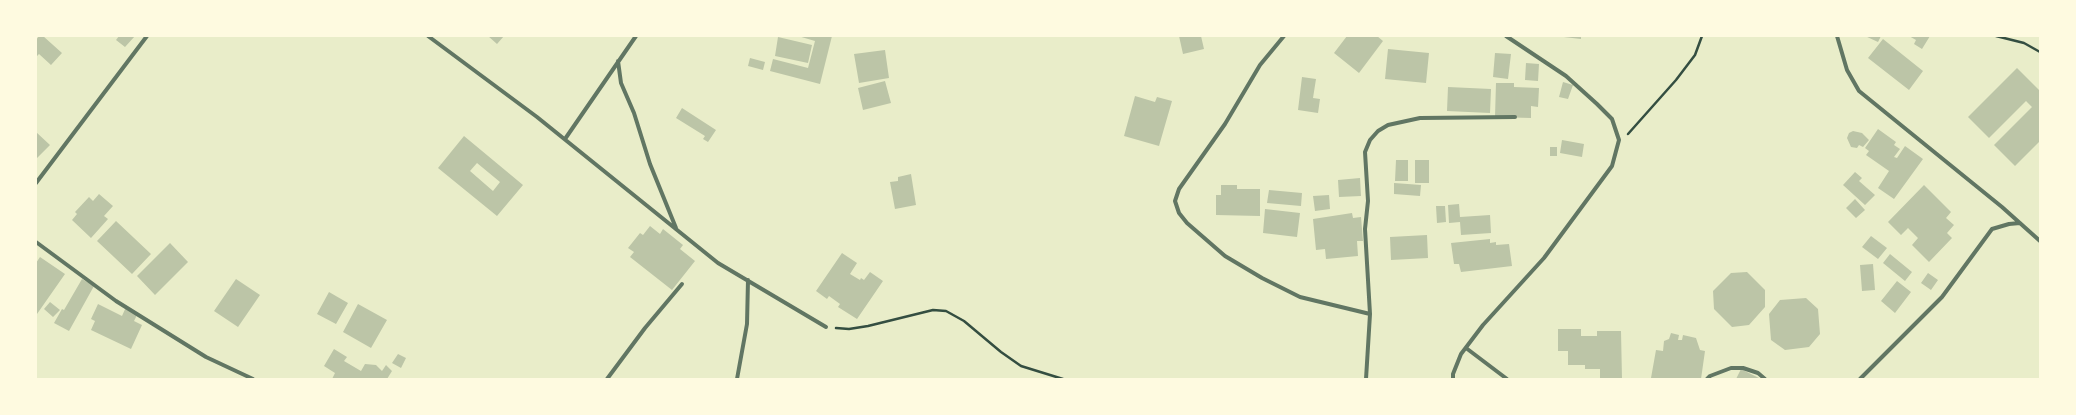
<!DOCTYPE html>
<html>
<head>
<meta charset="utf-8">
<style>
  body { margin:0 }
  #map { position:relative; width:2076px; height:415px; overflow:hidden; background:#e9edc9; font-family:"Public Sans",sans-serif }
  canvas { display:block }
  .frame { position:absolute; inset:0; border:37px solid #fefae0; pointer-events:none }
</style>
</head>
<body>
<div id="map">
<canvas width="2076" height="415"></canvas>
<div class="frame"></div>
</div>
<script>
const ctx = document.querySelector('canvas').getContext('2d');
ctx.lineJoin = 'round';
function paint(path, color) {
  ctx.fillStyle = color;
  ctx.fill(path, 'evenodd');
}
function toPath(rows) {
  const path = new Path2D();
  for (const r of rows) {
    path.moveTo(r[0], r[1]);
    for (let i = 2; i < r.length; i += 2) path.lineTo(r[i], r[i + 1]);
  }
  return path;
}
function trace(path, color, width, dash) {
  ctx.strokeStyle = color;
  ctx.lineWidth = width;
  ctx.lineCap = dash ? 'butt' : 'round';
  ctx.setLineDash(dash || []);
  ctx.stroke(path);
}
paint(toPath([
  [39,36,43,36,62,53,51,65,39,54,36,57,36,40],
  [119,36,135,36,125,47,116,40],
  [488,36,504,36,497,44],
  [798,36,832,36,820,84,770,71,773,59,808,68,815,41],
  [1179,36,1201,36,1204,49,1183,54],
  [1347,36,1377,36,1383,41,1359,73,1334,53],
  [1555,36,1581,36,1581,39],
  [1865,36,1881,36,1878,42],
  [1909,36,1930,36,1922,49,1914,44,1916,40],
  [778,37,812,45,808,63,775,56],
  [1883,39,1923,71,1909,90,1868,58],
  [1388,49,1429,53,1426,83,1385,79],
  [885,50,889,78,859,83,854,54],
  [1495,53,1511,54,1508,79,1493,77],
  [750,58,765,62,763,70,748,66],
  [1526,63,1539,64,1538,81,1525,80],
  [2017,68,2040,91,2040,141,2015,166,1994,145,2032,107,2026,101,1989,138,1968,117],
  [1302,77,1316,79,1313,98,1320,99,1318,113,1298,110],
  [885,81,891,103,863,110,858,88],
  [1563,82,1573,85,1568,99,1559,97],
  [1496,83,1514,83,1514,87,1539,88,1538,107,1531,106,1531,118,1495,117],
  [1448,87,1491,89,1490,113,1447,111],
  [1135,96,1155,102,1157,97,1172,101,1159,146,1124,136],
  [682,108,716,130,708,142,703,139,705,136,676,118],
  [1878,129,1896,142,1894,145,1900,149,1894,157,1897,158,1905,146,1923,159,1894,199,1878,188,1889,171,1866,155,1869,151,1865,148],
  [1853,131,1862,133,1869,140,1863,147,1859,145,1857,148,1851,147,1847,138,1849,133],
  [36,132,50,145,36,159],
  [464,136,523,185,497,216,438,168],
  [477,163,500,182,493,191,470,171],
  [1562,140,1584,144,1582,157,1560,153],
  [1550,147,1557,147,1557,156,1550,156],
  [1396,160,1408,160,1408,181,1395,181],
  [1415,160,1429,160,1429,183,1415,183],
  [1855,172,1862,178,1859,181,1875,195,1865,205,1843,185],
  [911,174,916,205,895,209,890,182,898,181,898,177],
  [1360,178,1361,196,1339,197,1338,180],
  [1394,183,1421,185,1420,196,1394,194],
  [1221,185,1237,185,1237,189,1260,189,1260,216,1216,215,1216,195,1221,195],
  [1924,185,1951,212,1946,218,1954,225,1947,233,1952,238,1929,262,1912,245,1918,238,1908,228,1901,235,1888,222],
  [1269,190,1302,193,1301,206,1267,203],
  [99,194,113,206,104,216,108,219,91,238,72,220,77,214,75,212,89,197,93,201],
  [1329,195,1330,209,1315,211,1313,196],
  [1855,199,1865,210,1856,218,1846,208],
  [1459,204,1460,217,1490,215,1491,233,1461,235,1460,222,1449,223,1448,205],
  [1436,206,1445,206,1446,222,1437,223],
  [1265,209,1300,213,1297,237,1263,233],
  [1352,213,1353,218,1361,217,1363,241,1357,241,1358,256,1326,259,1325,249,1316,250,1313,219],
  [116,221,151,254,132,274,97,241],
  [650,226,660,234,663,229,683,245,680,249,695,261,672,290,630,257,634,252,628,248,640,233,643,235],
  [1427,235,1428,258,1391,260,1390,237],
  [1871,236,1887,248,1878,259,1862,247],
  [1490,239,1490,243,1496,242,1496,245,1509,244,1512,266,1461,272,1459,264,1454,264,1451,243],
  [170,243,188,262,155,295,137,276],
  [842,253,857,263,850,274,860,280,861,278,864,280,870,272,883,281,857,319,838,307,840,304,829,296,827,299,816,291],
  [1890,254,1912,272,1905,281,1883,263],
  [40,257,65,274,37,314,36,263],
  [1873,264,1875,290,1862,291,1860,265],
  [1747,272,1765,290,1765,307,1749,325,1732,327,1714,309,1713,291,1731,273],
  [1928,273,1938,280,1931,290,1921,283],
  [82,279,94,286,69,331,54,323,62,309,64,310],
  [236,279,260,295,238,327,214,311],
  [1897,281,1911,292,1895,313,1881,301],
  [329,292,348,303,336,324,317,314],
  [1806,298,1818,309,1820,334,1809,347,1785,350,1771,340,1769,314,1780,300],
  [50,302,60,310,53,317,44,309],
  [98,304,122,316,126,307,138,313,134,321,142,325,131,349,91,330,95,321,91,319],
  [358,304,387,320,371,348,343,332],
  [1558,329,1581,329,1581,336,1597,336,1597,331,1621,331,1622,379,1600,379,1600,369,1585,369,1585,365,1568,365,1568,351,1558,351],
  [1671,333,1679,335,1678,340,1682,340,1683,335,1696,338,1700,350,1705,351,1701,379,1651,378,1656,350,1663,351,1664,341,1669,339],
  [334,349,347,357,344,361,361,371,365,364,376,365,382,371,386,365,392,371,387,379,332,379,335,373,324,366],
  [398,354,406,358,401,368,392,363],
  [1741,369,1761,379,1736,379]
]), '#bcc5a7');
trace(toPath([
  [1996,36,2024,43,2040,52],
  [1628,134,1676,80,1695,55,1702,36],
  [836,328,849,329,868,326,933,310,946,311,964,321,1001,352,1021,366,1063,379]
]), '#344e41', 2.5);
trace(toPath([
  [428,36,537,117,718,263,826,327],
  [1284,36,1260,65,1225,124,1179,189,1175,201,1179,213,1187,223,1225,256,1262,278,1300,297,1370,314],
  [1837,36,1847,70,1859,91,2002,207,2040,241],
  [618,61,621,83,634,113,650,164,676,228],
  [565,139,636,36],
  [36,183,147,36],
  [36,242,116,301,206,357,253,379],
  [1466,348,1507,379],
  [607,379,645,328,682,284],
  [737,379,747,324,748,280],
  [1366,379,1370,314,1365,229,1368,201,1365,152,1370,140,1378,131,1388,125,1420,118,1515,117],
  [1453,379,1453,374,1461,354,1483,325,1544,258,1612,166,1619,140,1612,119,1597,104,1566,76,1506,36],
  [1707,379,1710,376,1731,368,1743,368,1758,373,1765,379],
  [1860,379,1942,297,1992,229,2009,224,2020,223]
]), '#617663', 4);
</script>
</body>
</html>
